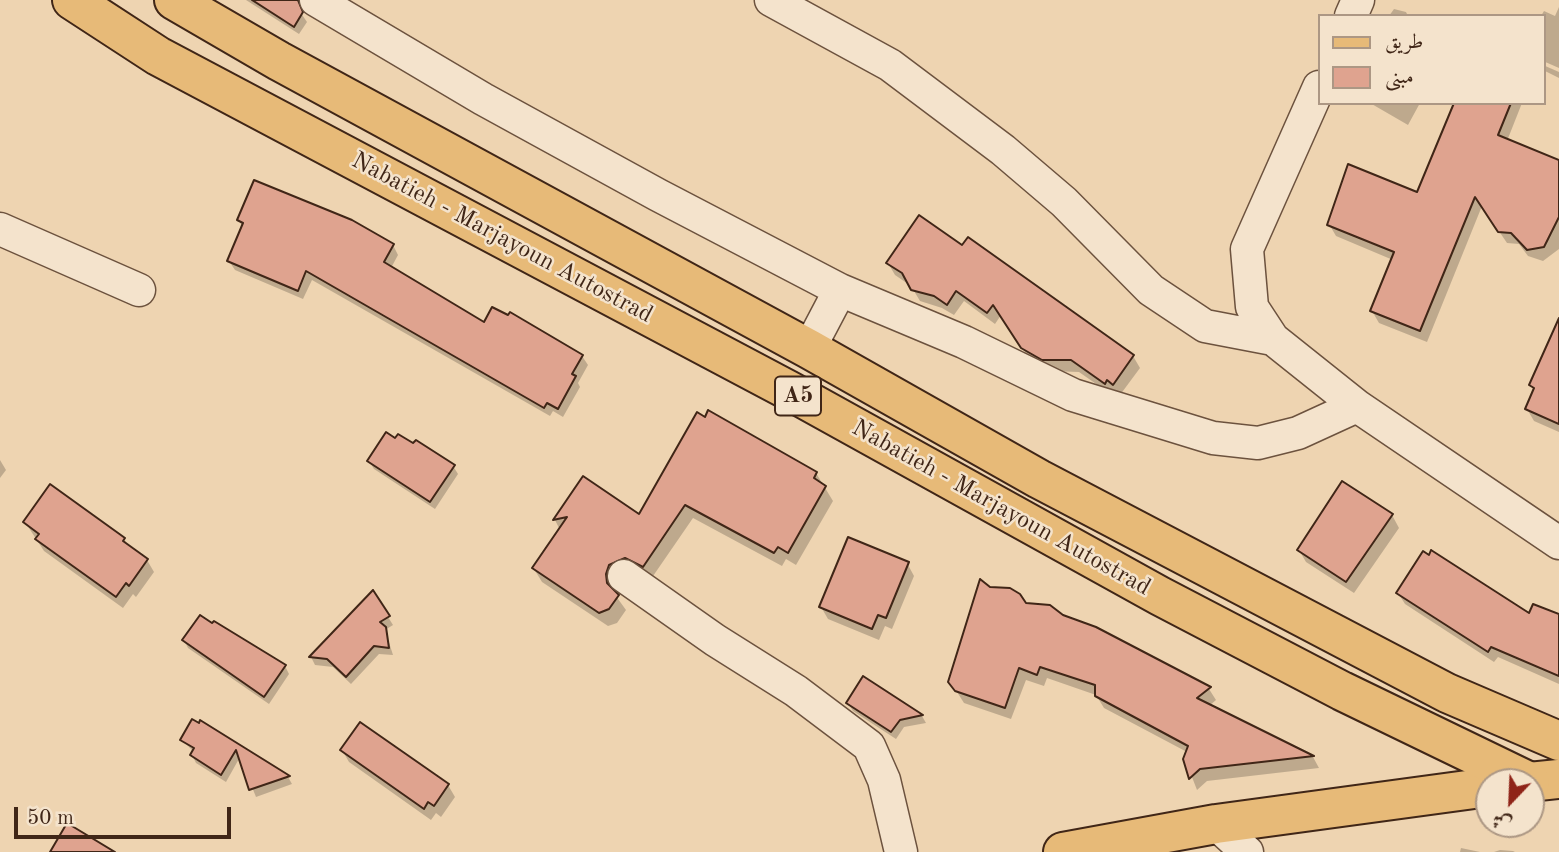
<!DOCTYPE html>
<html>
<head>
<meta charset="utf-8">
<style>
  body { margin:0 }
  #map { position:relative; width:1559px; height:852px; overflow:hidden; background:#eed4b1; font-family:"Old Standard TT",Amiri,serif }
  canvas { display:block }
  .legend { position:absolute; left:1318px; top:14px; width:228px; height:91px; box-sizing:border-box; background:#f4e3cc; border:2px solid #ac9784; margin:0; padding:9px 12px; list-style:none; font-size:21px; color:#402617 }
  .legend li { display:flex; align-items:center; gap:14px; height:35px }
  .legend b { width:35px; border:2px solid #ac9784 }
  .north { position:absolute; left:1475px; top:768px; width:70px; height:70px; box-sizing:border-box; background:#f4e3cc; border:2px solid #ac9784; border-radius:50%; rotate:203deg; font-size:19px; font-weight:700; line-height:28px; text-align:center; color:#402617 }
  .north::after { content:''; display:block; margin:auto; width:24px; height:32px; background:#8f2418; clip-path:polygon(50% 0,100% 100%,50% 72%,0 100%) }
  .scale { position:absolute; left:14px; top:807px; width:217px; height:32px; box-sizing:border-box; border:4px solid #402617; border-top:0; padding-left:9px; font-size:21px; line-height:24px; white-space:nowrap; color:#402617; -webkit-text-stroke:5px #f4e3cc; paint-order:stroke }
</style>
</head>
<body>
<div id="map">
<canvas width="1559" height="852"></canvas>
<ul class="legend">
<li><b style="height:9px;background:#e7ba78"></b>طريق</li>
<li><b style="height:19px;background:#dfa38f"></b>مبنى</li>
</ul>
<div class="north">ش</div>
<div class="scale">50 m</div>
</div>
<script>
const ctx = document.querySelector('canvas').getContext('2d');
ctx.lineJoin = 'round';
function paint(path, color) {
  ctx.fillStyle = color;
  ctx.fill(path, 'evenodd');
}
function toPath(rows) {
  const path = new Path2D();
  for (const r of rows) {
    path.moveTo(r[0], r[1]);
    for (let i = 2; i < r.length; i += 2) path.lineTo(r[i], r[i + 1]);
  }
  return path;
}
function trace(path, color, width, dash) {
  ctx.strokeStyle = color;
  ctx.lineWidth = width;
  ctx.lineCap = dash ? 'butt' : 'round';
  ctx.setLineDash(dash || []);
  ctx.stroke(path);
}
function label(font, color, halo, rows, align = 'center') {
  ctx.font = font + ' "Old Standard TT",serif';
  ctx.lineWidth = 5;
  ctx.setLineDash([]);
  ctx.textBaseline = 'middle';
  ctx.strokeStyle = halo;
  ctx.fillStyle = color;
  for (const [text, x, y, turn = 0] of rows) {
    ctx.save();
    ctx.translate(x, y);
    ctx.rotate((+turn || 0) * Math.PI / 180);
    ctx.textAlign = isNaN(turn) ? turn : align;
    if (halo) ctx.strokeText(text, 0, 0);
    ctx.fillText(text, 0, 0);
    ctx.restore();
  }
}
paint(toPath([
  [246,0,292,0,307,22,299,34],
  [1559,7,1559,68,1543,61,1541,16,1544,11,1555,16],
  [1394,9,1406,12,1408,16,1389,16],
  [1543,65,1559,72,1559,78,1543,70],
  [1370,103,1420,103,1408,125],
  [1456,103,1522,103,1507,141,1559,162,1559,249,1543,261,1528,256,1519,244,1507,243,1482,206,1427,342,1379,323,1372,311,1393,260,1336,236,1329,224,1418,195],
  [239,220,393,245,398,255,391,268,484,325,508,318,582,356,588,365,578,383,580,387,563,417,553,411,550,416,312,280,303,299,235,270,229,261,243,228],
  [888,263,1133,356,1140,368,1120,395,1112,395,1079,372,1050,371,1030,360,1001,315,995,324,964,301,954,315,942,308,920,301,911,286,895,275],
  [1559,358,1559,432,1534,421,1527,409,1535,392,1531,385],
  [697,415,816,473,833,501,796,565,786,559,782,566,693,518,651,579,617,579,613,592,626,610,617,623,608,626,542,582,534,569,560,530,555,520,584,478,640,516],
  [0,460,6,470,0,478],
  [369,461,453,466,458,474,435,509,374,469],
  [1392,515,1399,528,1354,593,1306,562,1299,550],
  [25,522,124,539,129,547,147,560,154,572,136,597,133,594,123,608,44,551],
  [1429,557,1530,616,1559,616,1559,684,1498,657,1494,662,1405,604,1398,593],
  [907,563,914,576,892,629,885,626,879,640,828,619,821,607],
  [990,589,1026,605,1095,628,1209,689,1216,700,1209,706,1313,757,1319,768,1207,781,1197,790,1185,759,1187,752,1104,708,1096,695,1047,678,1044,686,1026,680,1011,719,964,703,950,681],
  [373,593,393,625,385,630,393,655,379,654,351,684,333,667,315,665,311,657],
  [184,640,285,666,289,674,269,704,188,648],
  [864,679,922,716,926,723,904,727,896,739,853,711,848,703],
  [201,723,288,777,292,784,256,797,240,757,226,782,196,763,192,755,194,752,182,740],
  [342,750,448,785,455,797,441,817,436,813,431,820,349,762],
  [1461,848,1480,852,1460,852],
  [1500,850,1513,851,1515,852,1494,852]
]), '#0003');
const building = toPath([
  [252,0,298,0,303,12,294,27,252,0],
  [1454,103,1511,103,1498,135,1559,160,1559,217,1544,247,1527,250,1511,233,1498,232,1475,197,1420,331,1370,311,1394,252,1327,225,1348,164,1417,192,1454,103],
  [254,180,352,220,394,244,384,262,484,322,492,307,508,315,510,312,583,355,572,374,576,376,558,409,547,403,544,408,306,271,298,291,227,261,243,223,237,220,254,180],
  [919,215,962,245,968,237,1134,355,1113,385,1107,380,1105,384,1071,360,1042,360,1021,348,993,305,987,313,956,291,947,305,934,296,911,290,902,273,886,263,919,215],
  [1559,318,1559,424,1525,409,1534,388,1529,385,1559,318],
  [708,410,817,472,814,478,826,486,788,553,778,547,774,553,685,505,643,567,625,558,609,565,606,574,607,583,619,595,609,609,599,613,532,568,567,517,553,520,583,476,639,514,697,412,705,417,708,410],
  [386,432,395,438,398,434,413,443,416,440,455,465,430,502,367,461,386,432],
  [1342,481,1393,514,1346,582,1297,550,1342,481],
  [50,484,125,538,123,541,148,559,129,586,126,583,116,597,35,539,39,534,23,522,50,484],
  [848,537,909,562,886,618,878,615,872,629,819,607,848,537],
  [1431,550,1529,613,1533,604,1559,614,1559,676,1491,647,1488,652,1396,593,1423,551,1429,555,1431,550],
  [980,579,990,587,1010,588,1020,594,1026,603,1050,605,1063,615,1096,627,1211,687,1197,698,1314,756,1200,769,1189,779,1183,759,1188,746,1095,696,1095,685,1040,667,1037,675,1019,668,1005,708,955,691,948,682,980,579],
  [373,590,390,616,380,622,386,627,389,648,374,646,346,677,327,659,309,657,373,590],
  [200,615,212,623,214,621,286,665,264,697,182,640,200,615],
  [863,676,923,715,900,720,891,732,846,703,863,676],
  [192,719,199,723,200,720,290,776,249,790,236,750,221,775,190,755,194,748,180,740,192,719],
  [360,722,449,784,434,806,428,802,424,809,340,750,360,722],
  [67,823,115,852,50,852,67,823]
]);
paint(building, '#dfa38f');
trace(building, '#402617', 2);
const minor = toPath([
  [316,0,483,99,658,195,840,290,964,342,1073,395,1213,438,1258,443,1298,433,1357,406],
  [771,0,890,65,1003,150,1064,202,1151,290,1205,326,1273,339],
  [1351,16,1358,0],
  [1319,87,1247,249,1252,307,1273,339,1357,406,1559,543],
  [0,229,139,290],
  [809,349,840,290],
  [624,576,715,640,796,691,869,746,884,780,901,852],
  [1216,824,1247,852]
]);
const major = toPath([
  [1529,782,1559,779],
  [1063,852,1216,824,1489,787]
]);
const highway = toPath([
  [72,0,158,56,790,391,1160,596,1342,691,1530,782],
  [174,0,279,61,809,349,1039,479,1447,693,1559,741]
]);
trace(minor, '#6c523e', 35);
trace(major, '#402617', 42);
trace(highway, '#402617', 42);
trace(minor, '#f4e3cc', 32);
trace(major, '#e7ba78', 38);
trace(highway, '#e7ba78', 38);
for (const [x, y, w] of [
  [798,396,46]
]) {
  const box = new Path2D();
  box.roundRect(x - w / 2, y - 19.5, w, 39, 5);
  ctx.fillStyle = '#f4e3cc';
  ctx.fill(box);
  trace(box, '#402617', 2);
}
label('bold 23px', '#402617', null, [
  ["A5",798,396]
]);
label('24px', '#402617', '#f4e3cc', [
  ["Nabatieh - Marjayoun Autostrad",502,238,28],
  ["Nabatieh - Marjayoun Autostrad",1001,508,29]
]);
</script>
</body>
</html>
